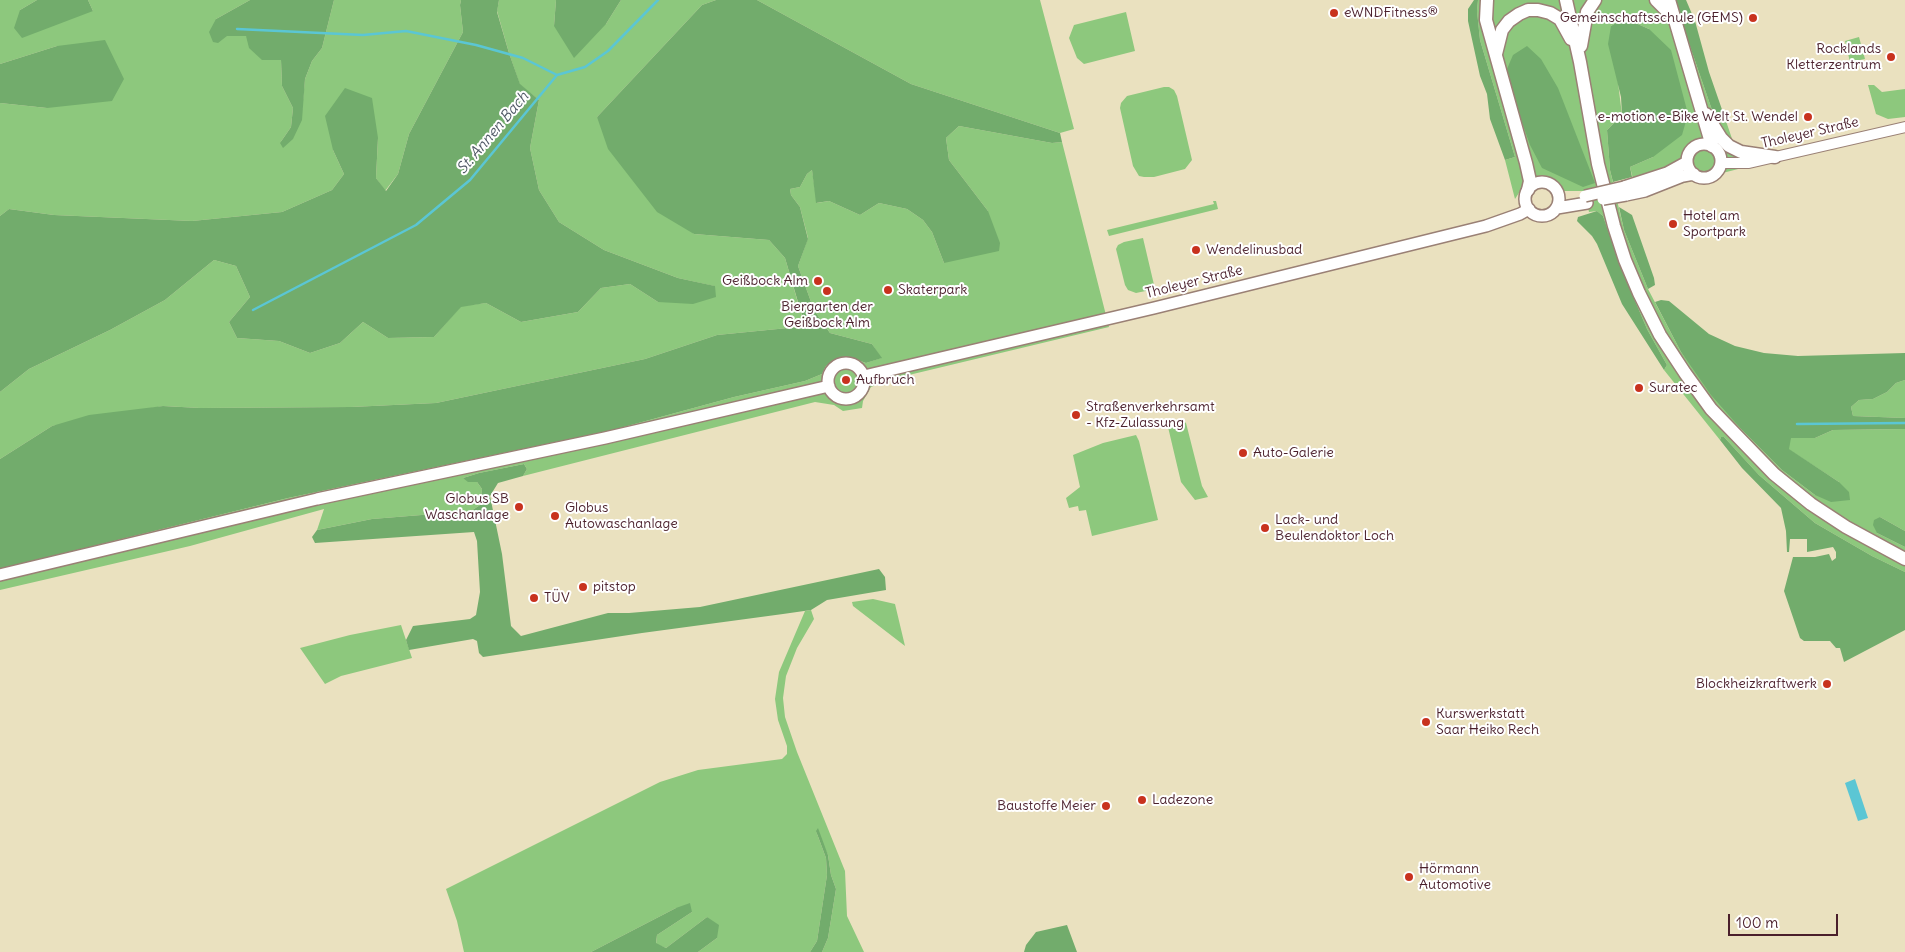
<!DOCTYPE html>
<html>
<head>
<meta charset="utf-8">
<style>
  body { margin:0 }
  #map { position:relative; width:1905px; height:952px; overflow:hidden; background:#eae1bf; font-family:Delius,sans-serif }
  canvas { display:block }
  .scale { position:absolute; left:1728px; top:914px; width:110px; height:22px; box-sizing:border-box; border:2px solid #4a1f2b; border-top:0; padding-left:6px; font-size:15px; line-height:18px; white-space:nowrap; color:#4a1f2b; -webkit-text-stroke:4px #fff; paint-order:stroke }
</style>
</head>
<body>
<div id="map">
<canvas width="1905" height="952"></canvas>
<div class="scale">100 m</div>
</div>
<script>
const ctx = document.querySelector('canvas').getContext('2d');
ctx.lineJoin = 'round';
function paint(path, color) {
  ctx.fillStyle = color;
  ctx.fill(path, 'evenodd');
}
function toPath(rows) {
  const path = new Path2D();
  for (const r of rows) {
    if (r.length === 3) {
      path.moveTo(r[0] + r[2], r[1]);
      path.arc(r[0], r[1], r[2], 0, 2 * Math.PI);
      continue;
    }
    path.moveTo(r[0], r[1]);
    for (let i = 2; i < r.length; i += 2) path.lineTo(r[i], r[i + 1]);
  }
  return path;
}
function trace(path, color, width, dash) {
  ctx.strokeStyle = color;
  ctx.lineWidth = width;
  ctx.lineCap = dash ? 'butt' : 'round';
  ctx.setLineDash(dash || []);
  ctx.stroke(path);
}
function label(font, color, halo, rows, align = 'center') {
  ctx.font = font + ' Delius,sans-serif';
  ctx.lineWidth = 4;
  ctx.setLineDash([]);
  ctx.textBaseline = 'middle';
  ctx.strokeStyle = halo;
  ctx.fillStyle = color;
  for (const [text, x, y, turn = 0] of rows) {
    ctx.save();
    ctx.translate(x, y);
    ctx.rotate((+turn || 0) * Math.PI / 180);
    ctx.textAlign = isNaN(turn) ? turn : align;
    if (halo) ctx.strokeText(text, 0, 0);
    ctx.fillText(text, 0, 0);
    ctx.restore();
  }
}
paint(toPath([
  [0,0,37,0,20,10,93,11,88,0,250,0,216,19,227,36,246,36,281,60,282,86,293,108,291,127,280,143,301,120,305,79,312,61,322,48,334,0,461,0,460,5,463,32,409,134,398,174,385,191,376,178,378,138,333,150,344,174,332,190,282,212,192,221,54,215,9,209,0,216,0,103,47,108,57,46,0,64],
  [499,0,556,0,554,26,606,24,621,0,716,0,702,5,597,117,694,234,769,240,785,258,803,320,798,327,717,335,645,359,436,403,351,407,200,408,163,406,52,426,0,459,0,392,29,369,110,330,165,300,214,260,236,266,250,297,229,322,237,338,279,341,310,353,340,343,363,322,388,338,434,337,461,306,486,303,521,322,578,312,601,288,630,284,658,302,714,286,678,278,604,250,559,222,539,190,530,148,539,100,520,85,509,53,497,11],
  [757,0,1040,0,1074,129,1060,133,911,84],
  [1478,0,1674,0,1712,110,1727,124,1742,168,1637,195,1630,167,1653,157,1649,29,1624,18,1611,26,1622,115,1607,130,1610,170,1624,230,1648,289,1681,352,1741,429,1782,470,1815,495,1839,482,1788,449,1790,438,1815,438,1833,430,1905,429,1905,531,1880,517,1877,533,1905,547,1905,572,1872,556,1815,523,1759,475,1724,437,1721,437,1720,440,1664,370,1667,365,1647,329,1620,265,1603,216,1597,211,1589,212,1584,191,1564,191,1557,184,1549,180,1534,180,1524,185,1515,199,1505,160,1515,157,1480,40,1477,11],
  [1126,12,1135,51,1084,64,1077,58,1069,38,1074,25],
  [1859,37,1865,59,1850,62,1845,41],
  [1868,85,1874,85,1882,92,1905,89,1905,117,1888,119,1876,114],
  [1164,87,1169,87,1174,90,1177,96,1192,160,1185,169,1154,177,1144,177,1139,176,1133,166,1120,108,1121,103,1127,96],
  [959,126,1052,143,1062,142,1109,327,888,380,871,387,863,401,862,408,843,411,834,405,815,402,523,476,527,469,524,464,479,473,463,478,477,482,482,489,480,505,471,511,372,519,317,530,324,509,190,546,0,590,0,569,288,498,609,431,734,397,805,381,822,374,826,366,836,360,852,358,866,363,881,358,872,344,830,333,814,310,798,266,808,238,800,207,791,195,790,189,800,187,807,174,812,170,817,203,829,201,860,215,879,203,907,209,923,220,932,232,944,263,988,211,949,160,946,138],
  [1213,201,1216,201,1218,209,1109,236,1107,230,1214,204],
  [1143,238,1155,289,1136,293,1128,290,1125,285,1116,249,1118,245,1124,242],
  [1905,380,1905,418,1853,416,1851,407,1859,400,1873,399,1887,392,1896,383],
  [1182,420,1186,423,1202,486,1208,497,1195,500,1181,482,1168,427,1172,422],
  [1136,435,1139,441,1158,520,1092,536,1086,510,1079,511,1078,506,1069,508,1066,498,1080,487,1073,455,1103,443],
  [873,599,895,604,905,646,853,606,852,602],
  [811,610,814,619,797,648,786,676,783,698,785,717,797,752,845,871,847,916,864,952,822,952,828,938,836,889,831,875,828,855,816,831,826,858,827,875,817,941,810,952,698,952,717,938,707,917,666,948,656,944,657,935,692,912,676,908,591,952,464,952,457,921,446,889,660,782,698,770,782,759,787,754,787,746,778,720,775,699,779,672,805,611],
  [401,625,412,658,341,676,325,684,300,648,350,635]
]), '#8dc87d');
paint(toPath([
  [37,0,88,0,93,11,22,38,14,28,20,10],
  [250,0,334,0,322,48,312,61,305,79,302,120,293,139,283,148,280,143,291,127,293,108,282,86,281,60,262,60,249,48,246,36,227,36,218,43,213,42,209,32,216,19],
  [461,0,499,0,497,12,509,53,520,84,539,100,530,148,539,190,559,222,604,250,678,278,715,286,716,297,693,304,658,302,630,284,601,288,578,312,521,322,486,303,461,307,434,337,388,338,363,322,340,343,310,353,279,341,237,338,229,322,250,297,236,266,214,260,165,300,110,330,29,369,0,392,0,216,9,209,54,215,192,221,282,212,332,190,344,174,333,150,325,116,345,88,372,98,378,138,376,178,386,191,398,174,409,134,463,32,460,5],
  [556,0,621,0,606,24,574,58,554,26],
  [716,0,757,0,911,84,1060,133,1062,142,1052,143,959,126,946,138,949,160,988,211,1000,243,999,251,944,263,932,232,923,220,907,209,879,203,860,215,829,201,816,203,812,170,807,174,800,187,790,189,791,195,800,207,808,239,798,266,814,310,830,333,872,344,882,358,866,363,852,358,836,360,826,366,822,374,805,381,734,397,609,431,288,498,0,569,0,459,52,426,89,415,163,406,200,408,351,407,436,403,645,359,717,335,798,327,803,319,785,258,769,240,694,234,657,212,608,149,597,117,702,5],
  [1474,0,1478,0,1477,11,1480,40,1515,157,1505,160,1490,119,1487,94,1480,76,1468,21,1468,9],
  [1674,0,1686,0,1695,21,1709,72,1727,124,1712,110],
  [1624,18,1649,29,1671,50,1688,114,1682,135,1653,157,1630,167,1632,177,1613,182,1610,170,1607,130,1622,115,1621,97,1608,44,1611,26],
  [105,40,124,79,112,101,47,108,0,103,0,64,57,46],
  [1527,46,1541,59,1558,88,1595,183,1583,187,1542,168,1530,145,1519,114,1507,69,1513,55],
  [1619,207,1632,215,1654,278,1655,285,1648,289,1624,230],
  [1597,211,1603,216,1620,265,1647,329,1667,365,1664,370,1622,304,1597,244,1592,236,1577,221,1578,217],
  [1661,300,1669,301,1709,334,1735,346,1764,353,1798,356,1905,353,1905,380,1896,383,1887,392,1873,399,1859,400,1851,407,1853,416,1905,418,1905,429,1833,430,1815,438,1791,438,1789,449,1839,482,1849,492,1850,500,1831,502,1815,495,1782,470,1741,429,1711,395,1681,352,1655,302],
  [1721,437,1724,437,1759,475,1815,523,1872,556,1905,572,1905,630,1844,662,1840,648,1836,648,1830,641,1804,641,1800,638,1784,591,1793,557,1815,557,1829,554,1832,561,1836,558,1836,552,1833,547,1807,552,1807,539,1790,539,1789,552,1787,552,1786,531,1781,508,1742,468,1720,440],
  [524,464,527,469,523,476,498,483,490,496,502,554,511,626,521,636,608,613,629,613,700,607,879,569,885,577,886,590,827,600,811,610,783,614,642,633,483,657,479,653,477,641,473,639,409,650,406,640,413,626,470,619,476,615,480,592,477,541,474,532,315,543,312,537,317,530,372,519,471,511,480,505,482,489,477,482,468,482,463,478,479,473],
  [1880,517,1905,531,1905,547,1877,533,1873,525,1874,520],
  [818,828,828,855,831,875,836,889,828,938,822,952,810,952,817,941,827,875,826,858,816,831],
  [690,903,692,912,657,935,656,943,666,948,707,917,719,925,717,938,698,952,591,952,676,908],
  [1067,925,1077,952,1024,952,1026,945,1036,932]
]), '#72ac6c');
paint(toPath([
  [1855,779,1868,818,1858,821,1845,783]
]), '#5bc6d4');
trace(toPath([
  [237,29,363,35,406,31,476,45,523,58,557,75],
  [253,310,416,225,470,180,557,75,585,67,608,51,658,0],
  [1797,424,1905,423]
]), '#5bc6d4', 2.5);
const secondary = toPath([
  [1721,163,1749,163,1905,127]
]);
const primary = toPath([
  [1704,161,17],
  [1542,199,17],
  [1624,187,1667,173,1687,162],
  [1626,195,1645,191,1683,176,1694,174],
  [1557,208,1587,203],
  [846,381,18],
  [864,376,1154,308,1486,226,1520,214,1529,209],
  [0,575,317,499,605,438,829,386]
]);
const trunk = toPath([
  [1487,0,1486,20,1526,163,1530,181,1528,190],
  [1566,0,1580,62,1598,164,1614,226,1625,260,1639,293,1660,335,1685,373,1711,409,1774,474,1811,504,1846,527,1905,559],
  [1656,0,1672,16],
  [1669,0,1712,146],
  [1581,46,1587,12,1595,0],
  [1496,54,1502,30,1509,21,1519,14,1528,10,1538,10,1550,13,1560,19,1571,39],
  [1706,114,1721,138,1729,146,1741,152,1775,157]
]);
trace(secondary, '#9a8075', 12);
trace(primary, '#9a8075', 14);
trace(trunk, '#9a8075', 15);
trace(secondary, '#fff', 10);
trace(primary, '#fff', 11);
trace(trunk, '#fff', 12);
const primaryBridge = toPath([
  [1585,196,1624,187],
  [1603,199,1626,195]
]);
trace(primaryBridge, '#9a8075', 14, []);
trace(primaryBridge, '#fff', 11);
for (const [x, y, r, color] of [
  [1334,13,5,"#c8321e"],
  [1753,18,5,"#c8321e"],
  [1891,57,5,"#c8321e"],
  [1808,117,5,"#c8321e"],
  [1673,224,5,"#c8321e"],
  [1196,250,5,"#c8321e"],
  [818,281,5,"#c8321e"],
  [888,290,5,"#c8321e"],
  [827,291,5,"#c8321e"],
  [846,380,5,"#c8321e"],
  [1639,388,5,"#c8321e"],
  [1076,415,5,"#c8321e"],
  [1243,453,5,"#c8321e"],
  [519,507,5,"#c8321e"],
  [555,516,5,"#c8321e"],
  [1265,528,5,"#c8321e"],
  [583,587,5,"#c8321e"],
  [534,598,5,"#c8321e"],
  [1827,684,5,"#c8321e"],
  [1426,722,5,"#c8321e"],
  [1142,800,5,"#c8321e"],
  [1106,806,5,"#c8321e"],
  [1409,877,5,"#c8321e"]
]) {
  const dot = new Path2D();
  dot.arc(x, y, r, 0, 2 * Math.PI);
  ctx.fillStyle = color;
  ctx.fill(dot);
  trace(dot, '#fff', 2);
}
label('14px', '#4a1f2b', '#fff', [
  ["eWNDFitness®",1344,13],
  ["Gemeinschaftsschule (GEMS)",1743,18,"right"],
  ["Rocklands",1881,49,"right"],
  ["Kletterzentrum",1881,65,"right"],
  ["e-motion e-Bike Welt St. Wendel",1798,117,"right"],
  ["Hotel am",1683,216],
  ["Sportpark",1683,232],
  ["Wendelinusbad",1206,250],
  ["Geißbock Alm",808,281,"right"],
  ["Skaterpark",898,290],
  ["Biergarten der",827,307,"center"],
  ["Geißbock Alm",827,323,"center"],
  ["Aufbruch",856,380],
  ["Suratec",1649,388],
  ["Straßenverkehrsamt",1086,407],
  ["- Kfz-Zulassung",1086,423],
  ["Auto-Galerie",1253,453],
  ["Globus SB",509,499,"right"],
  ["Waschanlage",509,515,"right"],
  ["Globus",565,508],
  ["Autowaschanlage",565,524],
  ["Lack- und",1275,520],
  ["Beulendoktor Loch",1275,536],
  ["pitstop",593,587],
  ["TÜV",544,598],
  ["Blockheizkraftwerk",1817,684,"right"],
  ["Kurswerkstatt",1436,714],
  ["Saar Heiko Rech",1436,730],
  ["Ladezone",1152,800],
  ["Baustoffe Meier",1096,806,"right"],
  ["Hörmann",1419,869],
  ["Automotive",1419,885]
], 'left');
label('14px', '#4a1f2b', '#fff', [
  ["Tholeyer Straße",1810,133,-13],
  ["Tholeyer Straße",1194,282,-14]
]);
label('italic 15px', '#505966', '#fff', [
  ["St. Annen Bach",493,133,-50]
]);
</script>
</body>
</html>
